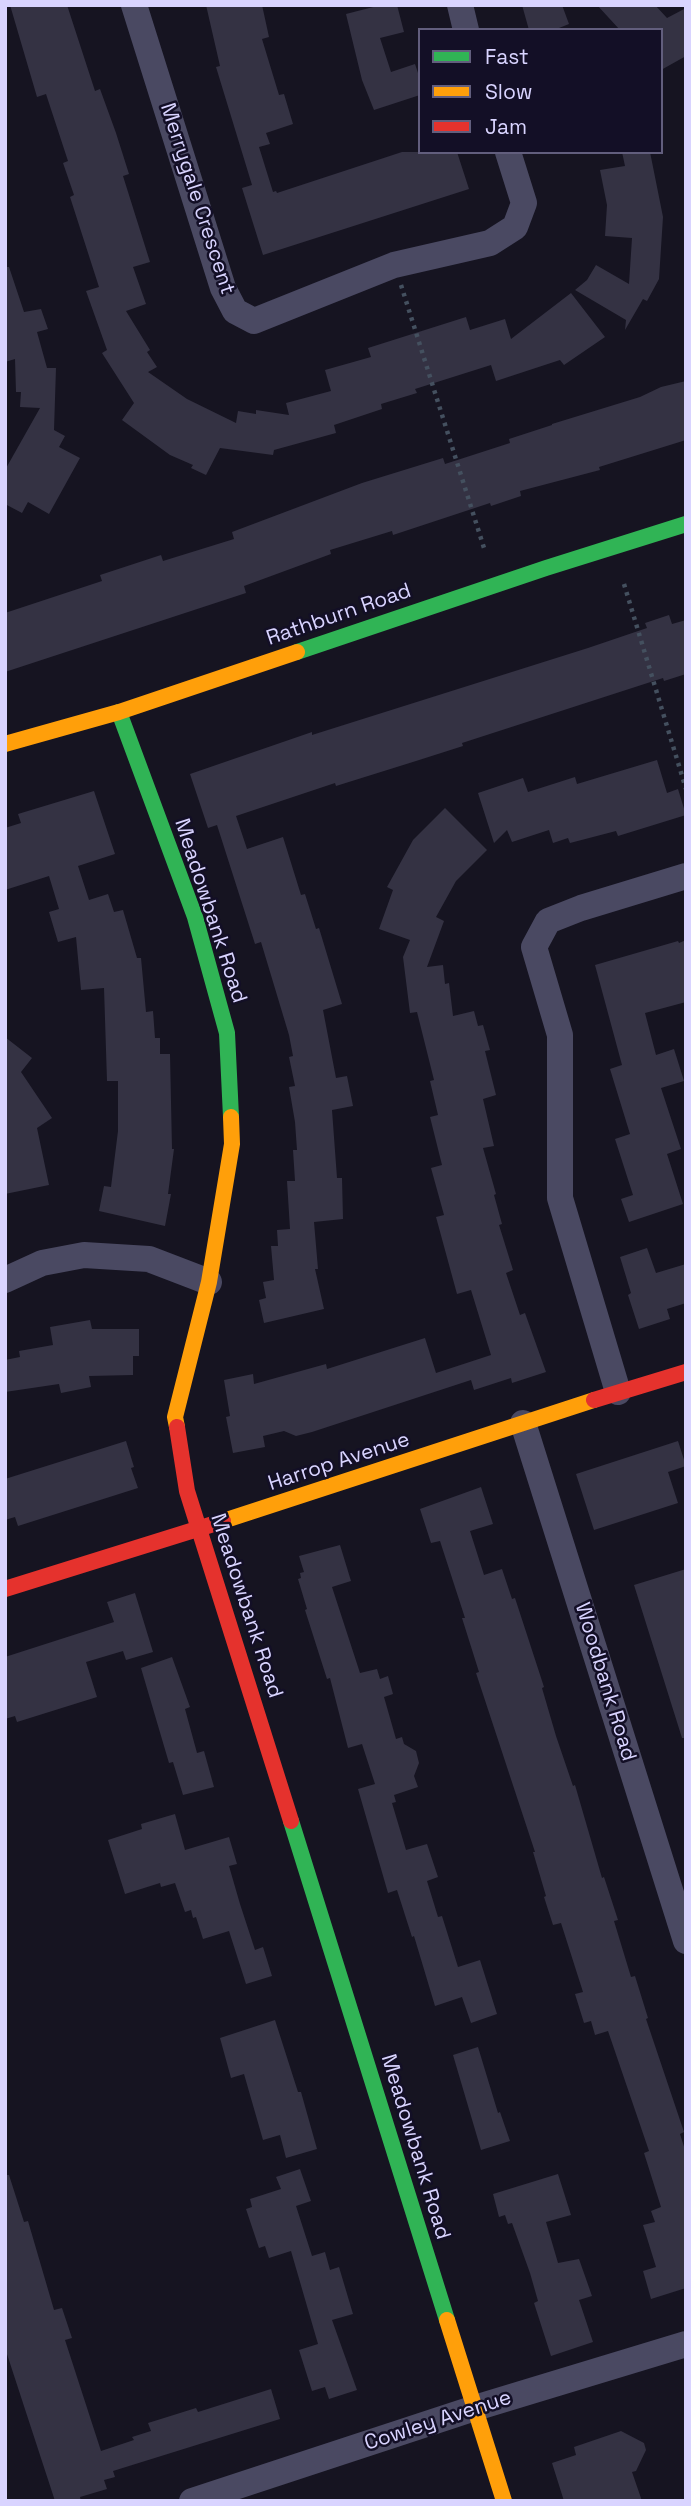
<!DOCTYPE html>
<html>
<head>
<meta charset="utf-8">
<style>
  body { margin:0 }
  #map { position:relative; width:691px; height:2506px; overflow:hidden; background:#161421; font-family:"Space Grotesk",sans-serif }
  canvas { display:block }
  .frame { position:absolute; inset:0; border:7px solid #d9d4ff; pointer-events:none }
  .legend { position:absolute; left:418px; top:28px; width:245px; height:126px; box-sizing:border-box; background:#130f26; border:2px solid #625e7d; margin:0; padding:9px 12px; list-style:none; font-size:21px; color:#d9d4ff }
  .legend li { display:flex; align-items:center; gap:14px; height:35px }
  .legend b { width:35px; border:2px solid #625e7d }
</style>
</head>
<body>
<div id="map">
<canvas width="691" height="2506"></canvas>
<div class="frame"></div>
<ul class="legend">
<li><b style="height:9px;background:#30b455"></b>Fast</li>
<li><b style="height:9px;background:#ff9f0a"></b>Slow</li>
<li><b style="height:9px;background:#e5322d"></b>Jam</li>
</ul>
</div>
<script>
const ctx = document.querySelector('canvas').getContext('2d');
ctx.lineJoin = 'round';
function paint(path, color) {
  ctx.fillStyle = color;
  ctx.fill(path, 'evenodd');
}
function toPath(rows) {
  const path = new Path2D();
  for (const r of rows) {
    path.moveTo(r[0], r[1]);
    for (let i = 2; i < r.length; i += 2) path.lineTo(r[i], r[i + 1]);
  }
  return path;
}
function trace(path, color, width, dash) {
  ctx.strokeStyle = color;
  ctx.lineWidth = width;
  ctx.lineCap = dash ? 'butt' : 'round';
  ctx.setLineDash(dash || []);
  ctx.stroke(path);
}
function label(font, color, halo, rows, align = 'center') {
  ctx.font = font + ' "Space Grotesk",sans-serif';
  ctx.lineWidth = 5;
  ctx.setLineDash([]);
  ctx.textBaseline = 'middle';
  ctx.strokeStyle = halo;
  ctx.fillStyle = color;
  for (const [text, x, y, turn = 0] of rows) {
    ctx.save();
    ctx.translate(x, y);
    ctx.rotate((+turn || 0) * Math.PI / 180);
    ctx.textAlign = isNaN(turn) ? turn : align;
    if (halo) ctx.strokeText(text, 0, 0);
    ctx.fillText(text, 0, 0);
    ctx.restore();
  }
}
paint(toPath([
  [10,5,67,5,95,91,100,89,116,133,129,174,123,176,150,262,133,267,146,304,126,311,150,350,147,352,157,367,148,372,187,399,236,423,238,411,256,414,256,410,289,415,286,403,331,391,325,370,371,357,368,348,466,317,470,330,505,319,511,339,571,293,605,337,564,365,560,360,496,381,491,365,415,389,417,393,381,404,382,409,334,425,336,433,274,450,273,455,220,448,206,475,191,468,193,465,170,455,122,420,134,403,102,353,107,350,86,291,99,287,70,197,74,195,63,163,68,161,46,94,37,97],
  [206,5,262,5,269,37,262,39,279,95,284,94,293,124,266,133,270,144,259,147,273,192,276,191,277,193,402,152,457,152,469,189,263,255,242,188,252,185,216,67,220,66],
  [381,5,397,5,404,32,380,38,391,72,415,64,420,79,420,95,374,110,362,80,346,14],
  [522,5,562,5,569,24,554,30,529,30],
  [597,5,655,5,667,18,686,8,686,56,661,70,661,30,620,30],
  [622,152,650,152,663,217,659,279,647,301,643,299,625,330,626,320,575,290,587,280,596,265,629,284,632,238,605,236,607,205,600,170,625,166],
  [5,267,9,267,24,312,41,309,48,329,37,332,47,368,56,368,54,430,65,436,59,447,80,458,49,514,28,502,22,513,5,504,5,470,40,408,20,407,21,392,16,392,15,359,5,362],
  [686,381,686,440,599,467,600,470,520,491,521,496,491,506,490,503,393,535,392,531,330,550,331,554,244,586,246,593,5,672,5,613,102,581,100,575,161,555,163,561,234,539,232,532,362,483,443,458,445,464,510,443,509,439,552,425,552,424,640,397,661,387],
  [669,615,672,624,686,620,686,674,664,681,663,678,462,743,463,746,416,761,336,786,335,783,236,816,247,849,283,837,301,895,305,894,316,929,319,928,342,1004,323,1010,336,1078,347,1076,353,1106,332,1110,337,1178,342,1178,343,1219,314,1222,318,1269,315,1269,324,1309,264,1323,259,1300,266,1298,263,1282,274,1280,271,1246,278,1246,277,1230,290,1229,287,1181,295,1181,293,1150,297,1150,295,1122,289,1087,295,1086,289,1057,293,1056,289,1035,261,942,255,944,217,825,208,828,190,774,312,732,312,735,588,648,647,628,645,623],
  [657,760,667,793,678,789,686,815,618,836,616,831,570,843,568,838,553,843,549,830,512,842,507,830,494,843,478,793,523,778,528,792,575,777,577,784],
  [94,791,115,854,78,866,89,900,108,894,114,912,123,910,137,958,141,958,146,1012,153,1011,155,1038,160,1038,160,1054,170,1054,172,1149,174,1149,168,1194,171,1194,165,1226,99,1211,104,1186,111,1187,118,1131,118,1081,107,1081,104,988,81,990,76,937,58,942,49,912,59,909,49,876,5,890,5,828,21,823,18,814],
  [445,808,487,850,456,881,436,917,444,921,427,967,443,965,445,984,449,983,453,1016,474,1011,478,1026,483,1025,490,1050,485,1051,496,1095,483,1099,494,1146,483,1148,496,1194,494,1195,502,1224,499,1225,513,1270,506,1273,520,1315,525,1313,546,1372,512,1383,511,1378,474,1390,471,1380,312,1432,296,1436,284,1431,263,1436,265,1447,233,1453,226,1417,230,1416,224,1380,253,1374,254,1384,326,1364,327,1369,425,1338,436,1373,491,1355,471,1290,457,1294,436,1217,444,1215,431,1168,442,1165,430,1117,438,1115,430,1081,434,1080,417,1012,410,1013,403,957,410,940,379,929,393,890,387,887,413,840],
  [686,940,686,1002,645,1013,656,1055,674,1049,684,1081,661,1088,681,1149,667,1154,683,1204,629,1222,621,1199,633,1195,615,1139,630,1134,610,1069,622,1065,595,965,678,941,679,943],
  [5,1037,32,1058,21,1072,52,1118,37,1128,49,1185,5,1194],
  [647,1248,656,1273,686,1264,686,1303,667,1309,670,1319,639,1329,628,1295,631,1293,620,1257],
  [90,1320,92,1329,139,1329,139,1356,133,1356,133,1375,89,1376,91,1387,61,1393,59,1384,5,1392,5,1360,20,1357,19,1351,53,1345,50,1327],
  [126,1441,134,1467,131,1468,138,1488,18,1526,15,1517,5,1520,5,1479],
  [678,1441,686,1466,668,1472,678,1503,594,1530,576,1474],
  [481,1487,493,1524,470,1531,484,1575,502,1569,512,1599,515,1598,544,1687,542,1688,556,1736,573,1786,575,1785,602,1878,604,1877,618,1920,614,1921,631,1977,635,1976,648,2018,646,2019,684,2132,680,2134,686,2153,686,2288,651,2299,643,2271,656,2267,643,2225,655,2222,651,2211,661,2207,644,2153,649,2151,608,2031,595,2035,591,2021,584,2023,575,1994,583,1992,561,1923,553,1925,544,1897,546,1896,533,1852,535,1852,476,1673,479,1672,462,1618,465,1618,440,1541,431,1543,420,1509],
  [340,1545,351,1581,332,1587,360,1673,377,1669,380,1679,388,1676,393,1694,384,1697,396,1739,402,1737,404,1744,416,1751,419,1763,414,1776,418,1787,394,1795,396,1802,392,1803,406,1850,427,1844,438,1877,427,1881,438,1917,442,1916,458,1967,480,1960,497,2014,471,2023,462,1997,435,2006,414,1936,412,1937,397,1890,388,1893,358,1789,375,1784,362,1744,348,1748,330,1678,327,1679,305,1610,307,1609,298,1579,301,1578,300,1573,304,1572,299,1556],
  [686,1569,686,1738,682,1738,634,1585],
  [135,1593,153,1652,126,1660,123,1651,86,1662,97,1697,17,1722,15,1716,5,1719,5,1657,114,1622,107,1602],
  [172,1657,190,1707,185,1709,197,1753,204,1751,214,1787,183,1795,173,1762,169,1763,141,1668],
  [175,1814,185,1850,229,1837,237,1864,229,1866,240,1904,255,1950,263,1947,272,1976,246,1984,229,1931,203,1939,196,1917,193,1918,191,1910,185,1912,175,1883,161,1887,160,1883,125,1894,108,1840,142,1829,141,1824],
  [275,2020,298,2092,301,2092,317,2149,286,2158,280,2135,263,2140,244,2074,231,2078,220,2038],
  [478,2047,498,2113,500,2112,510,2141,481,2150,453,2055],
  [300,2169,311,2201,296,2206,312,2256,325,2252,330,2270,339,2267,353,2314,332,2320,357,2390,329,2399,325,2387,312,2391,299,2350,318,2344,291,2251,269,2258,265,2246,259,2248,246,2209,252,2207,250,2199,281,2189,276,2177],
  [558,2174,571,2215,546,2222,558,2263,579,2259,592,2296,579,2300,593,2342,551,2356,534,2303,538,2301,530,2273,512,2223,508,2224,505,2215,499,2217,493,2194],
  [5,2175,9,2175,24,2222,28,2221,54,2310,62,2308,72,2338,65,2340,101,2451,134,2440,132,2437,151,2431,148,2423,196,2408,198,2412,271,2389,280,2419,113,2471,115,2477,104,2480,107,2489,80,2497,81,2501,55,2501,5,2348],
  [621,2431,644,2443,646,2450,636,2471,632,2472,642,2501,564,2501,552,2463,576,2455,574,2447]
]), '#343243');
trace(toPath([
  [401,285,484,548],
  [624,584,686,789]
]), '#44505f', 4.5, [3.5, 5]);
trace(toPath([
  [134,5,223,288,235,311,254,321,394,265,490,243,515,227,524,203,508,152],
  [460,5,466,30],
  [5,1280,42,1263,84,1255,149,1259,209,1282],
  [618,1392,560,1198,560,1035,534,947,548,921,581,908,686,876],
  [523,1423,686,1941],
  [192,2501,475,2408,686,2344]
]), '#4a4962', 26);
trace(toPath([
  [297,652,546,568,686,524],
  [119,712,195,917,227,1033,231,1117],
  [291,1821,447,2320]
]), '#30b455', 16);
trace(toPath([
  [5,744,119,712,297,652],
  [177,1427,175,1417,209,1282,232,1144,231,1117],
  [223,1521,594,1400],
  [447,2320,504,2501]
]), '#ff9f0a', 16);
trace(toPath([
  [594,1400,686,1372],
  [177,1427,187,1491,291,1821],
  [5,1589,223,1521]
]), '#e5322d', 16);
label('21px', '#d9d4ff', '#130f26', [
  ["Merrygale Crescent",197,199,72],
  ["Rathburn Road",339,615,-19],
  ["Meadowbank Road",210,911,72],
  ["Harrop Avenue",339,1462,-18],
  ["Meadowbank Road",246,1606,72],
  ["Woodbank Road",605,1682,73],
  ["Meadowbank Road",415,2147,73],
  ["Cowley Avenue",438,2421,-18]
]);
</script>
</body>
</html>
